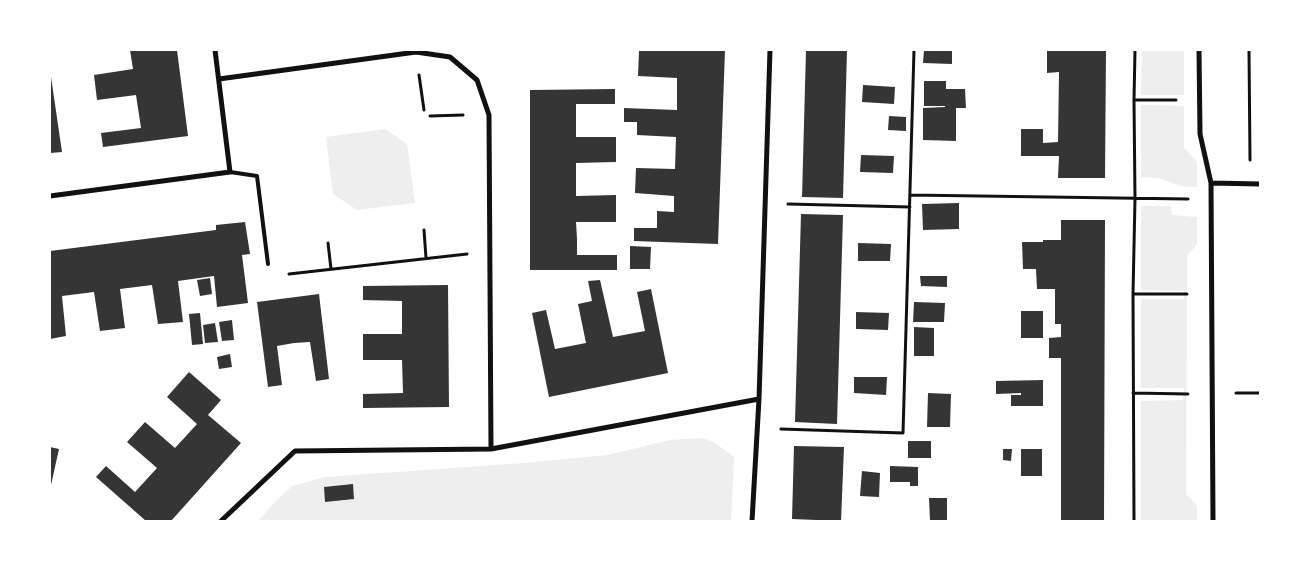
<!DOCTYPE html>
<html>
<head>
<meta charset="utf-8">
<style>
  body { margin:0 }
  #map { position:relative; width:1310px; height:571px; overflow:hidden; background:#fff; font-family:"Varela Round",sans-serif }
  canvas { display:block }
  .frame { position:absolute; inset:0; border:51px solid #fff; pointer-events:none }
</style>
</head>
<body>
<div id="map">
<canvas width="1310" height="571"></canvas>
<div class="frame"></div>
</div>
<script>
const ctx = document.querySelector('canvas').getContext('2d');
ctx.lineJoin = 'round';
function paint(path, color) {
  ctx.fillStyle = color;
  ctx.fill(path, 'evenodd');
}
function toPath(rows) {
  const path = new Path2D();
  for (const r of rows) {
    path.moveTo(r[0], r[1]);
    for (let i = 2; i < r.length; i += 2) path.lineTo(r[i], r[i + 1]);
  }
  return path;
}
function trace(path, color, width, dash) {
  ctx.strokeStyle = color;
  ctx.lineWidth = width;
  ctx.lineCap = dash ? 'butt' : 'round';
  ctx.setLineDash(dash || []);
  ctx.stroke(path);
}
paint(toPath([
  [1142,50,1184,50,1184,95,1141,95],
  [1141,105,1184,106,1184,148,1197,162,1197,187,1181,186,1159,178,1141,177],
  [385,129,407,144,415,203,357,210,333,194,326,137],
  [1141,206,1171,206,1172,215,1197,217,1197,244,1187,256,1186,494,1197,506,1197,521,1141,521,1141,401,1183,400,1184,388,1141,388,1141,299,1184,299,1184,291,1141,290],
  [702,438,714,442,734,457,731,521,258,521,276,501,292,486,325,477,524,463,607,455,670,440]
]), '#eee');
paint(toPath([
  [130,50,177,50,188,136,103,147,101,133,141,128,136,95,97,100,94,75,133,69],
  [661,50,678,51,678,50,725,50,718,244,634,241,634,228,657,228,657,211,674,212,674,196,635,193,636,168,675,169,676,137,637,135,637,122,624,122,624,108,677,110,677,78,638,76,639,51,661,51],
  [806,50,847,50,843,198,802,197],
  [924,50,952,50,952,64,923,63],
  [1047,50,1106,50,1105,178,1058,178,1059,156,1021,156,1021,129,1043,129,1043,143,1058,142,1059,72,1047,73],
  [50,77,51,77,62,152,50,153],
  [924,81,946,81,946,89,965,89,966,108,956,108,956,141,923,140,923,108,945,107,945,106,924,106],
  [863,85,895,87,894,104,862,102],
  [615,89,615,104,576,104,576,137,616,137,616,162,576,163,576,196,616,195,616,222,576,222,577,239,577,255,617,255,617,270,530,270,530,90],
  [889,116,906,117,906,131,888,130],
  [861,155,894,156,893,173,860,172],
  [959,203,959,229,923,230,922,204],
  [801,214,843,215,837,424,795,422],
  [1061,220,1105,220,1104,521,1061,521,1061,358,1049,358,1049,338,1061,337,1061,324,1055,324,1055,289,1037,289,1036,269,1023,269,1022,242,1043,242,1043,240,1061,240],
  [245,222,250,254,242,255,248,303,217,307,214,276,178,281,183,322,158,324,152,285,120,289,125,328,100,331,94,292,62,296,66,336,50,339,50,251,216,230,216,225],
  [858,243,891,244,890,261,858,261],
  [630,246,651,247,650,269,630,269],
  [920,276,947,276,947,287,921,286],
  [210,278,212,294,200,296,197,280],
  [600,280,613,337,645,331,637,292,651,289,668,373,549,397,532,313,546,310,555,349,586,343,578,304,592,301,588,281],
  [448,285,449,407,363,408,363,394,403,393,402,360,363,360,363,334,402,334,402,301,363,300,363,286],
  [319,294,329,379,316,381,310,342,294,343,277,346,282,385,268,387,257,302],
  [914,302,945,303,944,322,913,322],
  [1021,311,1043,311,1043,338,1021,338],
  [856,312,889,313,888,330,856,329],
  [200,313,203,344,192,345,189,314],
  [232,320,234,340,222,341,219,322],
  [215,323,218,342,205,343,203,325],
  [914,327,934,328,934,356,914,356],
  [230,354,232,367,219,369,217,357],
  [189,372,221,400,208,415,241,443,171,521,146,521,96,477,106,466,135,492,157,468,127,442,145,422,175,448,197,424,167,397],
  [854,377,887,377,886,395,854,393],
  [1043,380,1043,406,1011,406,1011,395,1021,395,1021,393,996,394,996,381],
  [928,393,951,394,950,427,927,427],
  [908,441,931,441,931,458,908,458],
  [794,446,844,447,841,521,792,519],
  [50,447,59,449,51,485,50,485],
  [1003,449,1012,449,1011,461,1003,460],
  [1021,449,1042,449,1042,476,1021,476],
  [890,466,918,467,918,486,910,486,910,482,890,482],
  [862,471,880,473,879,497,860,496],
  [353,484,354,499,325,502,324,487],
  [929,498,947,498,947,521,930,521]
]), '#353535');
trace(toPath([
  [1249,50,1250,160],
  [419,75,424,110],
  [1134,100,1176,100],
  [430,116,463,115],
  [910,195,1188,199],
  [788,204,910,207],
  [424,230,426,258],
  [328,243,331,269],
  [289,274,467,254],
  [1133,294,1187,294],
  [1133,393,1188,394],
  [1236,393,1260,393],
  [781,429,903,433,914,50],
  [1134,521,1133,294,1135,199,1134,100,1135,50]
]), '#111', 3);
trace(toPath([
  [230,172,257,176,268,264]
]), '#111', 4);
trace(toPath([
  [1199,50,1200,134,1211,183,1213,521],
  [219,79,416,52,450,57,477,80,489,115,491,449],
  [1211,183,1260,184],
  [50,196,230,172,215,50],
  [221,521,295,451,491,449,759,399],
  [752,521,759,399,770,50]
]), '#111', 5);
</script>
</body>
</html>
